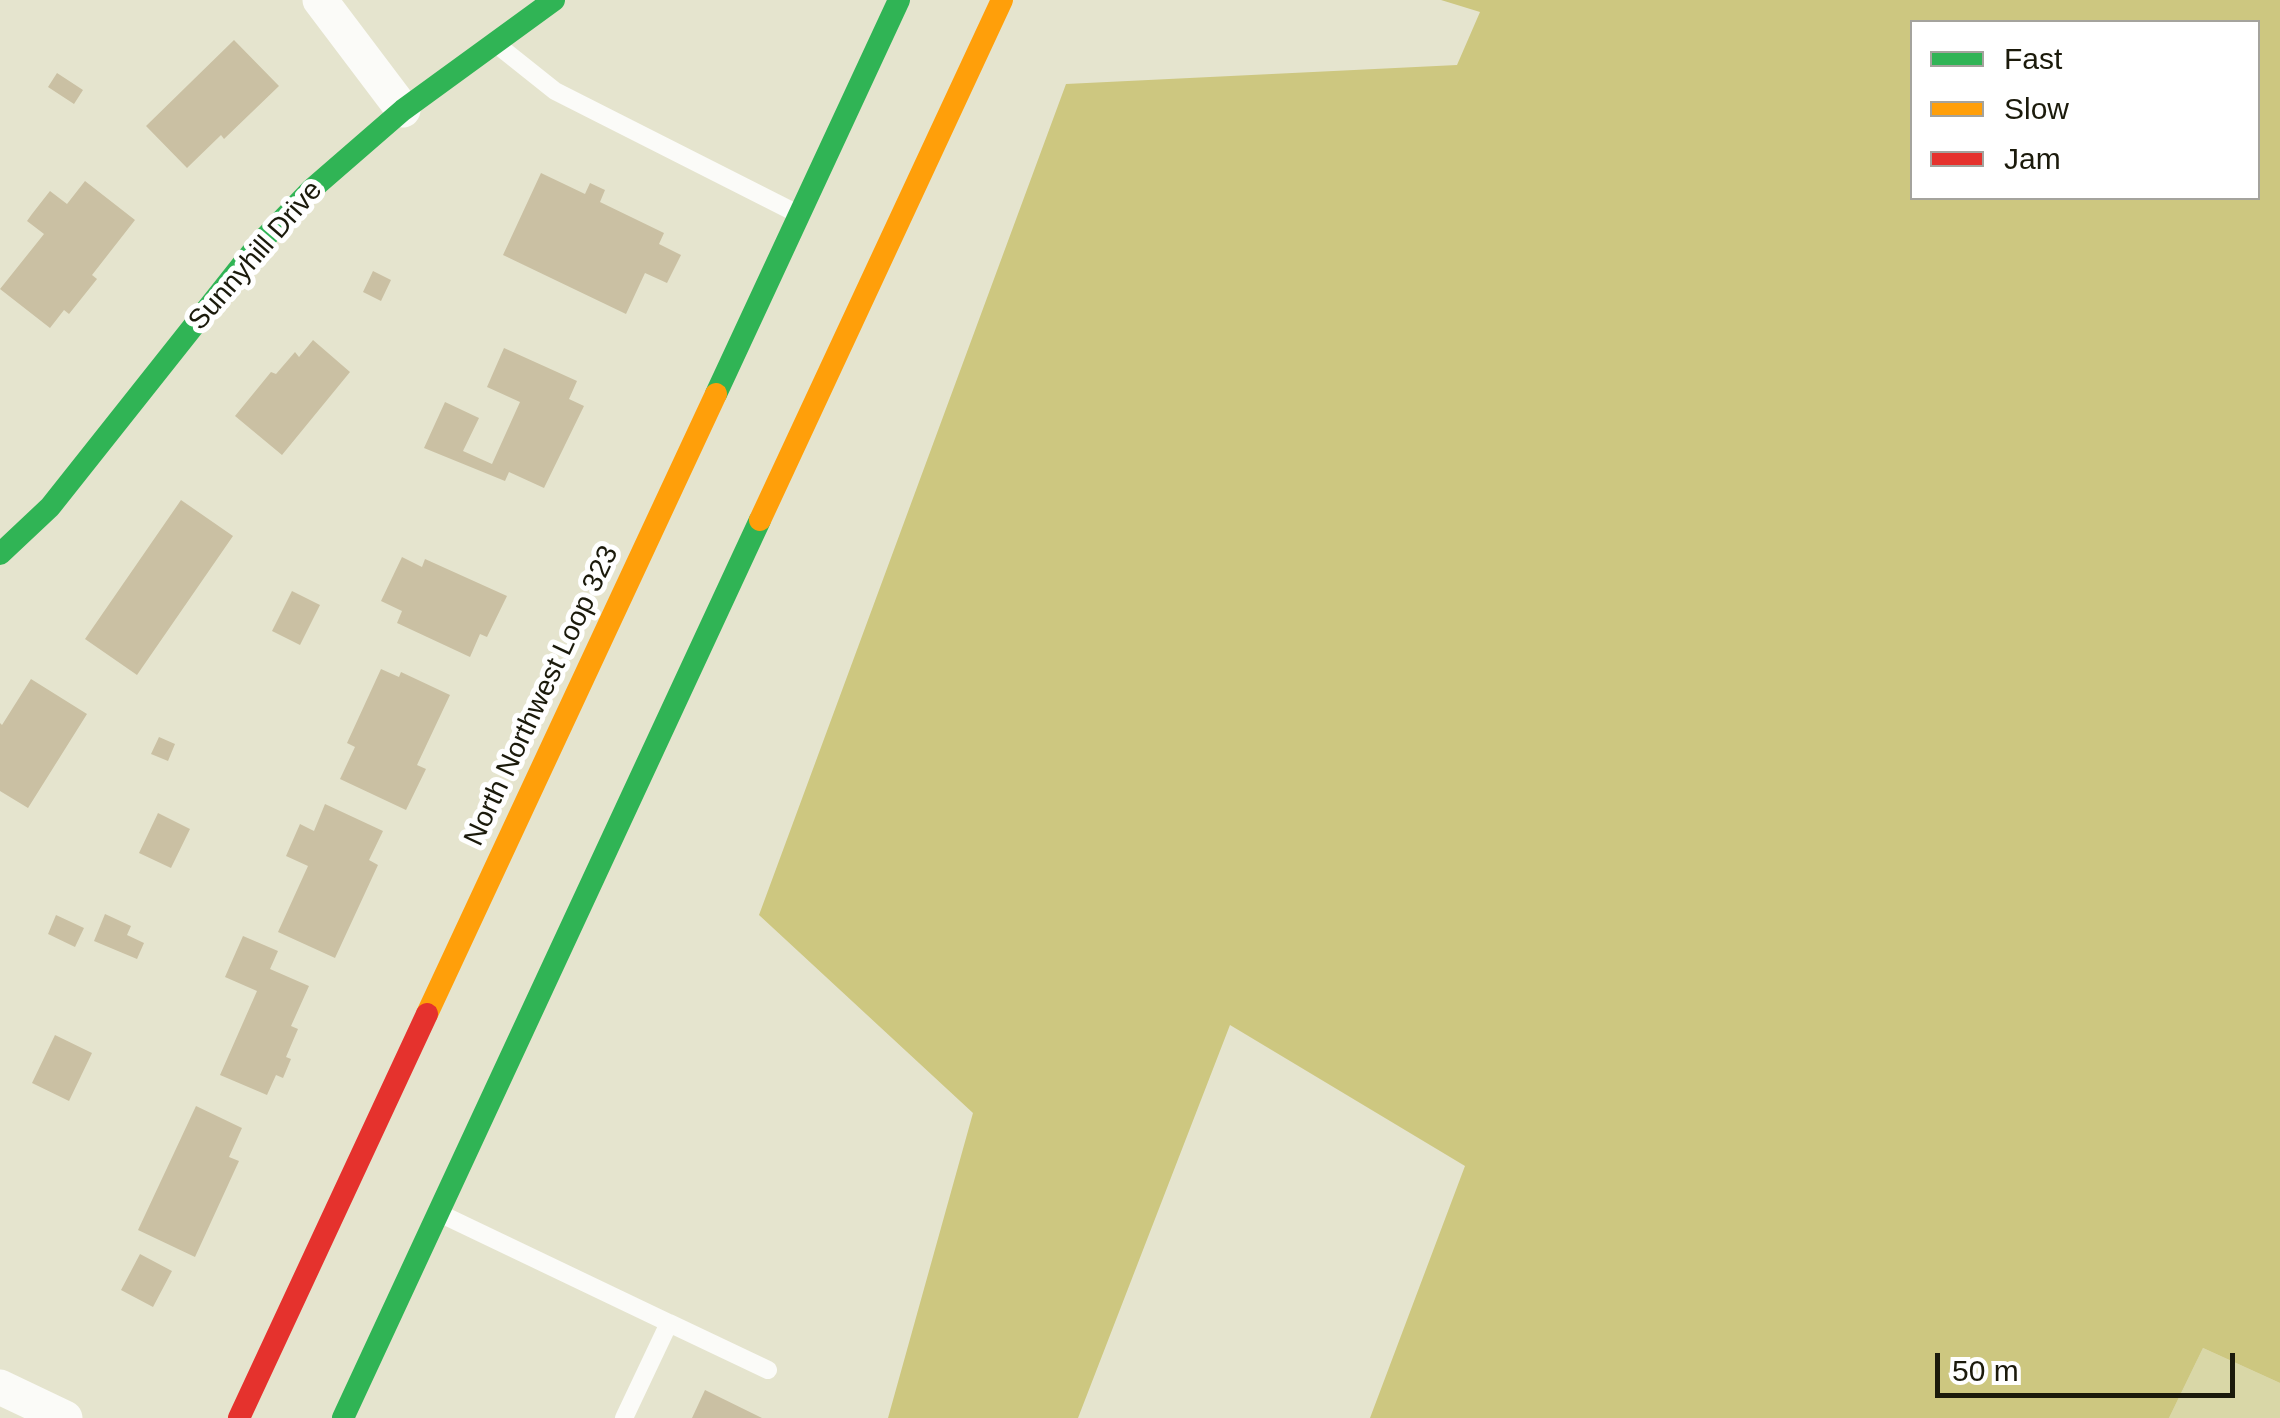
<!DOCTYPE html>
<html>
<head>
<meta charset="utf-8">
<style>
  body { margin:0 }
  #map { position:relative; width:2280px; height:1418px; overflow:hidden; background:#e5e4ce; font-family:Helvetica,sans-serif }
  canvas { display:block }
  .legend { position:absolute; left:1910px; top:20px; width:350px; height:180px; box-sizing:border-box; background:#fff; border:2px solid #a4a39d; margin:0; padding:12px 18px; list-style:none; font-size:30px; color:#1b1a0b }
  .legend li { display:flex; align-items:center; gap:20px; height:50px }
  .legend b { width:50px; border:2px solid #a4a39d }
  .scale { position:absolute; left:1935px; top:1353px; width:300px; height:45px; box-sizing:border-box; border:5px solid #1b1a0b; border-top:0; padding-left:12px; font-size:30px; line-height:35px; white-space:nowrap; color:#1b1a0b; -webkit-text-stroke:8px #fff; paint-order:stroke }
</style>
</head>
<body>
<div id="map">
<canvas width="2280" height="1418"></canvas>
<ul class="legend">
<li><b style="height:12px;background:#30b455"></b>Fast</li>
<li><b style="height:12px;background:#ff9f0a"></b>Slow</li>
<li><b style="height:12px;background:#e5322d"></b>Jam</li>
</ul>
<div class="scale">50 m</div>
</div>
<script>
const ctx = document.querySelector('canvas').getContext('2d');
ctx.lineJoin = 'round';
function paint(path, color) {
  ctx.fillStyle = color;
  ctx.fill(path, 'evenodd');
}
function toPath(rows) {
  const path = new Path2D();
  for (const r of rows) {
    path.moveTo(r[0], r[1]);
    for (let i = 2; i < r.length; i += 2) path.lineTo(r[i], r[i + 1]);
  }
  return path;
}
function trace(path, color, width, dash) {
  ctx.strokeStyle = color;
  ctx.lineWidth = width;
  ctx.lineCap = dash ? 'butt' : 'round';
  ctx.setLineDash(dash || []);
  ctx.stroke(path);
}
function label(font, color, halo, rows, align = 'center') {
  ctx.font = font + ' Helvetica,sans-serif';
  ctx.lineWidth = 10;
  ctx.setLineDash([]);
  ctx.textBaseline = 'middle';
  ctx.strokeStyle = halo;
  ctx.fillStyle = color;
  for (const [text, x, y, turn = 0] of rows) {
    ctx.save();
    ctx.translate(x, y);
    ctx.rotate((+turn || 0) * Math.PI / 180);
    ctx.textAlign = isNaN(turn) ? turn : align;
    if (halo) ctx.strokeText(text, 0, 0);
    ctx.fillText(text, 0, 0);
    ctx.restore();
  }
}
paint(toPath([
  [2203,1348,2280,1383,2280,1418,2169,1418]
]), '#d9d7a7');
paint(toPath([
  [1441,0,2280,0,2280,1383,2203,1348,2169,1418,1370,1418,1465,1166,1230,1025,1078,1418,888,1418,973,1113,759,915,1066,84,1457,65,1480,12],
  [1912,22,2258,22,2258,198,1912,198]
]), '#cdc780');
paint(toPath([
  [234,40,279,86,224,139,221,135,187,168,146,126],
  [57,73,83,90,74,104,48,87],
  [541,173,585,194,590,183,605,190,600,202,664,233,659,244,681,255,667,283,645,273,626,314,503,255],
  [85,181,135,220,92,275,97,279,69,314,64,310,50,328,0,289,44,234,27,221,32,214,50,191,67,204],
  [373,271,391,280,381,301,363,292],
  [313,340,350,372,282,455,235,416,271,372,276,374,295,352,299,357],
  [504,348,577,381,569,399,584,406,544,488,509,472,505,481,424,448,445,402,479,418,463,451,492,464,520,402,487,387],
  [181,500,233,536,137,675,85,639],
  [402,557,422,567,425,559,507,596,487,637,480,634,470,657,397,623,402,611,381,601],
  [292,591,320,605,300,645,272,631],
  [381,669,399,677,401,672,450,695,417,765,426,769,406,810,340,779,355,747,347,743],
  [31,679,87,714,28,808,0,791,0,723,2,725],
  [159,737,175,744,168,761,151,754],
  [325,804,383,831,369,860,378,865,335,958,278,932,308,866,286,856,300,824,314,831],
  [158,813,190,829,171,868,139,853],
  [105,914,131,926,127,935,144,943,137,959,94,941],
  [56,915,84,928,75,947,48,934],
  [243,936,278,951,270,969,309,986,291,1026,298,1029,286,1057,291,1059,283,1078,276,1075,267,1095,220,1075,257,991,225,977],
  [55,1035,92,1053,69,1101,32,1083],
  [196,1106,242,1128,229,1157,239,1161,195,1257,138,1230],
  [140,1254,172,1271,153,1307,121,1290],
  [705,1390,762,1418,692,1418]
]), '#cac0a3');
trace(toPath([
  [496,44,555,91,794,212],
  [443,1215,669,1323,624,1418],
  [669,1323,768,1370]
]), '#fbfbf8', 18);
trace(toPath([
  [320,0,403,110],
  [0,1387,65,1418]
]), '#fbfbf8', 35);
trace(toPath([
  [716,394,899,0],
  [0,554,50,507,257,246,312,189,403,110,554,0],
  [343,1418,760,520]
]), '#30b455', 22);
trace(toPath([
  [760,520,1002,0],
  [427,1014,716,394]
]), '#ff9f0a', 22);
trace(toPath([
  [239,1418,427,1014]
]), '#e5322d', 22);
label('28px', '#1b1a0b', '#fff', [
  ["Sunnyhill Drive",256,256,-49],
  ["North Northwest Loop 323",542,696,-65]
]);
</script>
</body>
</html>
